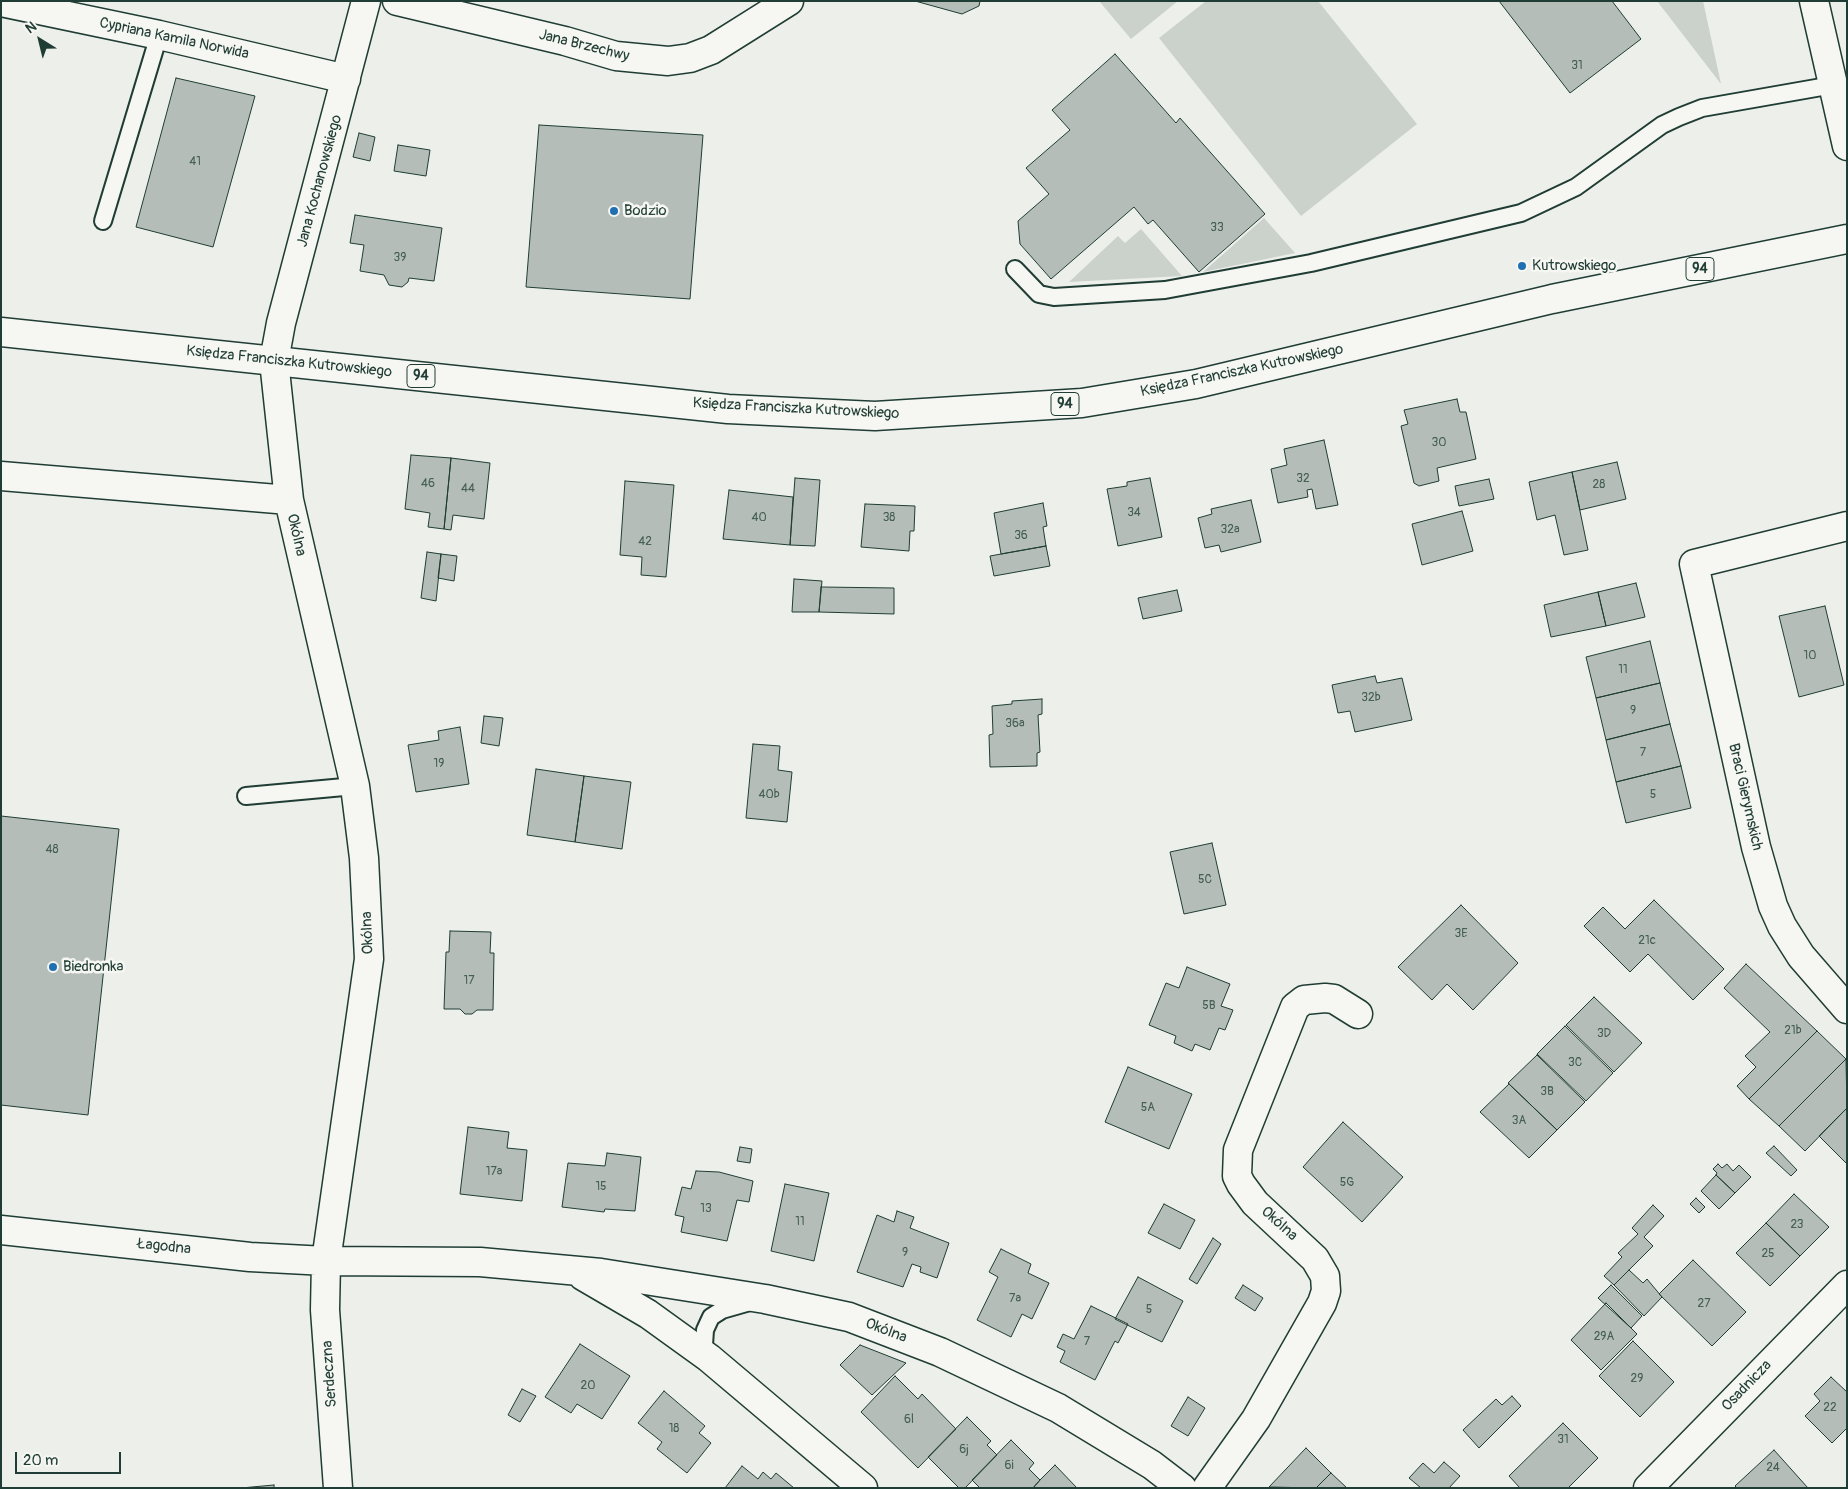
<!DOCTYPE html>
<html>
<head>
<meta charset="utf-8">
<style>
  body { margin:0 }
  #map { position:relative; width:1848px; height:1489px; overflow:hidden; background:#edefea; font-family:Pangolin,sans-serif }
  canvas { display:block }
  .frame { position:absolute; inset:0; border:2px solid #1f3d34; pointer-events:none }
  .north { position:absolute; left:15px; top:15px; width:50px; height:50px; -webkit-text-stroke:4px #f6f6f2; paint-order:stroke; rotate:324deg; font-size:14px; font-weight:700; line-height:20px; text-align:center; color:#1f3d34 }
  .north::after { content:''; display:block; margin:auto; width:18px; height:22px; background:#1f3d34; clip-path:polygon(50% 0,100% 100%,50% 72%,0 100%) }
  .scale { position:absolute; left:15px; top:1452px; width:106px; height:22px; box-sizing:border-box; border:2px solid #1f3d34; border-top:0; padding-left:6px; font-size:15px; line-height:18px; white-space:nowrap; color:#1f3d34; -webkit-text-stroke:4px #f6f6f2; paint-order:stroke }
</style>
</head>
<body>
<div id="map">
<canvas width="1848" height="1489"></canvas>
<div class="frame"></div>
<div class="north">N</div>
<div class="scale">20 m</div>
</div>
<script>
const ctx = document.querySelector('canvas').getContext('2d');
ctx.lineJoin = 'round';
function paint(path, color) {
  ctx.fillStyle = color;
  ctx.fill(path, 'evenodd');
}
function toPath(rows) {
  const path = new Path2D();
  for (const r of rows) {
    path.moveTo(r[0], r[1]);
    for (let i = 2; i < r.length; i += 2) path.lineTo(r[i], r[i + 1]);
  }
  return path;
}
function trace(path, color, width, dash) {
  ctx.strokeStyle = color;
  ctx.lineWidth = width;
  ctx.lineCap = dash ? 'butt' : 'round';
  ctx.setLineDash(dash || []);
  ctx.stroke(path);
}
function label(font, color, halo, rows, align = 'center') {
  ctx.font = font + ' Pangolin,sans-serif';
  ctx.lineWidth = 5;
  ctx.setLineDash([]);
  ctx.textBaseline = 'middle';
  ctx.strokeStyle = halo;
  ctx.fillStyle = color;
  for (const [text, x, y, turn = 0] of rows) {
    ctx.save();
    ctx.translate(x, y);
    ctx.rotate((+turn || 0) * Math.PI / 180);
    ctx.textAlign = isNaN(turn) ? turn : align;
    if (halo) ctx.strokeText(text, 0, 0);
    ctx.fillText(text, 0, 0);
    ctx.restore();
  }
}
paint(toPath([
  [1099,1,1178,1,1131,39],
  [1206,1,1318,1,1417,124,1301,216,1159,38],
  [1657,1,1703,1,1721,84],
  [1264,218,1295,253,1203,272],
  [1141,229,1182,276,1069,282,1118,236,1125,243]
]), '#cbd2cc');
const building = toPath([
  [915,1,980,1,979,6,962,14,915,1],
  [1499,1,1612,1,1641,39,1570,93,1499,1],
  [1115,54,1176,123,1180,118,1265,214,1199,272,1153,220,1148,224,1134,207,1051,279,1020,244,1018,221,1049,194,1026,168,1070,130,1052,110,1115,54],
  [176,78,255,96,213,247,136,227,176,78],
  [539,125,703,135,690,299,526,287,539,125],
  [359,133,375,137,370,161,353,157,359,133],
  [398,145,430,150,426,176,394,171,398,145],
  [355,215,442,228,434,281,409,278,408,282,402,287,389,285,384,275,360,271,364,245,350,243,355,215],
  [1457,399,1460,412,1466,412,1476,459,1437,468,1439,481,1419,486,1414,483,1401,426,1408,424,1404,410,1457,399],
  [1324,440,1338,505,1316,509,1312,489,1307,490,1308,497,1278,503,1271,469,1287,465,1284,449,1324,440],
  [411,455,451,458,444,529,428,527,430,513,405,509,411,455],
  [451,458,490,463,484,519,453,515,451,530,444,529,451,458],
  [1617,462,1626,499,1580,510,1572,472,1617,462],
  [1572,472,1588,550,1564,555,1555,515,1537,520,1529,482,1572,472],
  [795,478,820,480,815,546,790,545,795,478],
  [1150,478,1162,537,1118,546,1107,489,1127,486,1127,482,1150,478],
  [1489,479,1494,499,1459,506,1455,486,1489,479],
  [625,481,674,485,666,577,641,575,642,557,620,555,625,481],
  [729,490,793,497,790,545,723,539,729,490],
  [1251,500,1261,542,1221,552,1219,545,1205,548,1198,518,1212,514,1211,509,1251,500],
  [1043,503,1047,526,1043,527,1046,546,1001,554,994,513,1043,503],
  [865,504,915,506,914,531,910,531,909,551,861,547,865,504],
  [1462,511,1473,551,1422,565,1412,524,1462,511],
  [1046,546,1050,566,994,576,990,556,1046,546],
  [427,552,441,554,436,601,421,598,427,552],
  [441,554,457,556,454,581,438,578,441,554],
  [794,579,822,581,819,612,792,612,794,579],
  [1636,583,1645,617,1606,626,1598,592,1636,583],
  [821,587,894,588,894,614,819,612,821,587],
  [1177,590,1182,611,1143,619,1138,598,1177,590],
  [1598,592,1606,626,1551,637,1544,605,1598,592],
  [1825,606,1844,685,1799,697,1779,616,1825,606],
  [1650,641,1660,683,1596,698,1586,657,1650,641],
  [1375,676,1377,683,1402,678,1412,720,1355,732,1350,711,1338,713,1332,685,1375,676],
  [1660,683,1670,724,1606,740,1596,698,1660,683],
  [1042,699,1042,714,1038,715,1040,752,1037,753,1037,766,990,767,989,735,993,734,992,706,1012,704,1012,701,1042,699],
  [484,716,503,718,499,746,481,743,484,716],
  [1670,724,1681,766,1616,782,1606,740,1670,724],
  [460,727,469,784,416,792,408,745,439,740,438,731,460,727],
  [753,744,780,746,778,770,792,772,787,822,746,818,753,744],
  [1681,766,1691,808,1626,823,1616,782,1681,766],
  [536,769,584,776,575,842,527,835,536,769],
  [584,776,631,782,622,849,575,842,584,776],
  [1,816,119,829,88,1115,1,1105,1,816],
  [1212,843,1226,905,1184,914,1170,852,1212,843],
  [1654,900,1724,969,1693,1000,1648,954,1630,972,1584,926,1603,907,1625,929,1654,900],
  [1461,905,1518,963,1473,1010,1447,984,1432,1000,1398,967,1461,905],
  [450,931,491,932,490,953,494,953,493,1010,477,1010,472,1014,465,1014,460,1009,444,1009,446,952,449,952,450,931],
  [1746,964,1817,1031,1749,1099,1737,1086,1756,1067,1745,1056,1770,1032,1724,988,1746,964],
  [1187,967,1230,984,1221,1006,1233,1010,1225,1030,1219,1028,1210,1050,1195,1044,1192,1051,1174,1043,1176,1036,1149,1025,1166,983,1179,988,1187,967],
  [1594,997,1642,1043,1614,1072,1566,1025,1594,997],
  [1565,1026,1613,1073,1586,1101,1537,1054,1565,1026],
  [1817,1031,1846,1059,1779,1126,1749,1099,1817,1031],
  [1537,1055,1585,1102,1557,1130,1508,1083,1537,1055],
  [1846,1059,1847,1108,1805,1151,1779,1126,1846,1059],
  [1128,1067,1192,1094,1169,1149,1105,1122,1128,1067],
  [1509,1084,1557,1130,1529,1158,1480,1112,1509,1084],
  [1847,1108,1847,1164,1819,1136,1847,1108],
  [1343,1122,1403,1177,1362,1222,1303,1167,1343,1122],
  [468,1127,509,1132,507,1148,527,1150,522,1201,460,1194,468,1127],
  [1774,1146,1797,1170,1791,1176,1766,1153,1774,1146],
  [740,1147,752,1149,750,1163,737,1161,740,1147],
  [607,1153,641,1157,635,1211,605,1209,604,1212,562,1207,568,1163,605,1166,607,1153],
  [1718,1164,1722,1168,1727,1164,1733,1171,1739,1165,1751,1177,1735,1193,1716,1175,1717,1173,1713,1169,1718,1164],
  [696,1171,719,1172,753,1181,749,1202,737,1200,727,1241,681,1232,684,1217,675,1215,682,1187,691,1189,696,1171],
  [1716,1175,1735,1193,1719,1209,1701,1191,1716,1175],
  [785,1184,829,1193,814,1261,771,1251,785,1184],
  [1794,1194,1829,1227,1800,1256,1766,1223,1794,1194],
  [1696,1198,1705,1207,1699,1213,1690,1204,1696,1198],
  [1164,1204,1195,1220,1180,1249,1148,1233,1164,1204],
  [1653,1205,1664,1216,1644,1237,1653,1246,1614,1285,1604,1276,1622,1257,1618,1253,1638,1234,1632,1228,1653,1205],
  [897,1211,914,1217,910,1228,949,1243,937,1278,920,1272,921,1267,912,1264,903,1287,857,1272,877,1215,894,1222,897,1211],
  [1766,1223,1800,1256,1770,1286,1736,1253,1766,1223],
  [1213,1238,1221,1244,1197,1284,1189,1279,1213,1238],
  [1001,1249,1031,1264,1028,1273,1049,1283,1032,1319,1022,1314,1011,1337,977,1320,998,1277,989,1272,1001,1249],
  [1693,1260,1746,1312,1712,1346,1659,1294,1693,1260],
  [1629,1270,1643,1283,1647,1279,1662,1297,1644,1316,1614,1285,1629,1270],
  [1138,1277,1183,1301,1162,1342,1115,1319,1138,1277],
  [1243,1285,1263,1298,1255,1311,1235,1298,1243,1285],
  [1611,1285,1642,1316,1631,1328,1598,1298,1611,1285],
  [1606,1303,1637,1334,1601,1370,1571,1340,1606,1303],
  [1091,1306,1128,1324,1118,1343,1115,1341,1095,1380,1060,1362,1065,1351,1057,1347,1063,1334,1074,1339,1091,1306],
  [1633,1341,1674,1382,1640,1417,1599,1376,1633,1341],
  [580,1344,630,1376,602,1419,577,1404,571,1413,545,1397,580,1344],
  [860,1345,906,1363,872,1395,840,1365,860,1345],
  [895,1376,918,1399,922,1394,956,1429,918,1468,861,1412,895,1376],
  [1831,1377,1847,1392,1847,1428,1832,1443,1805,1416,1820,1401,1814,1394,1831,1377],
  [522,1389,536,1396,520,1422,508,1415,522,1389],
  [664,1391,705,1426,699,1433,711,1443,687,1473,657,1449,662,1442,638,1423,664,1391],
  [1512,1396,1521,1406,1479,1448,1463,1430,1496,1399,1502,1405,1512,1396],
  [1188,1397,1205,1408,1188,1436,1171,1426,1188,1397],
  [967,1417,991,1441,987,1445,997,1455,965,1488,959,1488,928,1457,967,1417],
  [1563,1423,1598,1458,1568,1488,1520,1488,1509,1476,1563,1423],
  [1011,1440,1034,1463,1029,1469,1040,1480,1033,1488,980,1488,972,1480,1011,1440],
  [1306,1448,1331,1473,1316,1488,1269,1487,1306,1448],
  [1774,1450,1808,1488,1737,1488,1735,1486,1774,1450],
  [1444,1462,1460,1476,1449,1488,1421,1488,1409,1478,1423,1463,1434,1473,1444,1462],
  [1055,1465,1077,1488,1033,1488,1040,1480,1055,1465],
  [742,1466,758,1479,763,1472,771,1479,776,1473,794,1488,725,1488,742,1466],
  [1331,1473,1347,1488,1316,1488,1331,1473],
  [274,1485,274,1488,241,1488,274,1485]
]);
paint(building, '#b4bdb8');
trace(building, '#1f3d34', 1);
const lane = toPath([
  [103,221,159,35],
  [1015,269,1039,294,1054,297,1165,290,1311,263,1521,213,1576,187,1662,125,1679,117,1702,108,1833,85],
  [246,796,355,786],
  [709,1358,704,1345,705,1330,711,1317,722,1310,750,1302]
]);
const street = toPath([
  [366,1,281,323,274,361,289,500,355,786,364,858,369,959,326,1261,480,1262,601,1273,765,1299,849,1317,940,1352,1058,1408,1152,1465,1182,1488],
  [397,1,565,41,616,56,668,61,690,58,711,50,789,1],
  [1814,1,1847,146],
  [1,2,159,35,346,79],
  [1,476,289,500],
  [1847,526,1694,564,1756,847,1773,906,1782,926,1801,956,1847,1009],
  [1,1230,250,1257,326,1261,325,1310,338,1488],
  [583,1276,648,1314,709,1358,863,1488],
  [1207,1488,1256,1419,1322,1303,1326,1291,1325,1276,1315,1259,1255,1203,1241,1184,1237,1176,1238,1150,1295,1007,1304,1000,1325,998,1334,999,1358,1014],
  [1648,1488,1847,1285]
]);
const primary = toPath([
  [1,332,728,409,875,416,1082,403,1196,384,1552,299,1847,239]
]);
trace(lane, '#1f3d34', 20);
trace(street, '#1f3d34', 31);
trace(primary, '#1f3d34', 31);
trace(lane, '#f6f6f2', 16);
trace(street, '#f6f6f2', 28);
trace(primary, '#f6f6f2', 28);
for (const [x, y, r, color] of [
  [614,211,5,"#1f6fb2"],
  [1522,266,5,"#1f6fb2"],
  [53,967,5,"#1f6fb2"]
]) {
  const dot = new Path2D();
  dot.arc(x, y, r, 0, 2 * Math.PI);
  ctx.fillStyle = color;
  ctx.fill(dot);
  trace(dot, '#f6f6f2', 2);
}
label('12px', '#445d55', null, [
  ["31",1577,66],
  ["41",195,162],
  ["33",1217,228],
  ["39",400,258],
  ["30",1439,443],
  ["32",1303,479],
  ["46",428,484],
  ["28",1599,485],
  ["44",468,489],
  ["34",1134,513],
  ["40",759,518],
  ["38",889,518],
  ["32a",1230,530],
  ["36",1021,536],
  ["42",645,542],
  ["10",1810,656],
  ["11",1623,670],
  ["32b",1371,698],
  ["9",1633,711],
  ["36a",1015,724],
  ["7",1643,753],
  ["19",439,764],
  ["40b",769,795],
  ["5",1653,795],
  ["48",52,850],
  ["5C",1205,880],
  ["3E",1461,934],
  ["21c",1647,941],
  ["17",469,981],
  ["5B",1209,1006],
  ["21b",1793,1031],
  ["3D",1604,1034],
  ["3C",1575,1063],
  ["3B",1547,1092],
  ["5A",1148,1108],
  ["3A",1519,1121],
  ["17a",494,1172],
  ["5G",1347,1183],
  ["15",601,1187],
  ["13",706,1209],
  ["11",800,1222],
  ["23",1797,1225],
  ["9",905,1253],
  ["25",1768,1254],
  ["7a",1015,1299],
  ["27",1704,1304],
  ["5",1149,1310],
  ["29A",1604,1337],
  ["7",1087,1342],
  ["29",1637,1379],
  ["20",588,1386],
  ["22",1830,1408],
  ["6l",909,1420],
  ["18",674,1429],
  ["31",1563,1440],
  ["6j",964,1450],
  ["6i",1009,1466],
  ["24",1773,1468]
]);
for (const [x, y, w] of [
  [1700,269,28],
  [421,376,28],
  [1065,404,28]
]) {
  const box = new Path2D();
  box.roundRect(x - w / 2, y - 11.5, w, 23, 4);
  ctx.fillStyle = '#f6f6f2';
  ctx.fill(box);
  trace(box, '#1f3d34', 1);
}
label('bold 14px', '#1f3d34', null, [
  ["94",1700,269],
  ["94",421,376],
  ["94",1065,404]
]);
label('15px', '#1f3d34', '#f6f6f2', [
  ["Cypriana Kamila Norwida",174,39,12],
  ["Jana Brzechwy",584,46,14],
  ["Jana Kochanowskiego",320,181,-75],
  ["Księdza Franciszka Kutrowskiego",289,362,6],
  ["Księdza Franciszka Kutrowskiego",1242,371,-12],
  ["Księdza Franciszka Kutrowskiego",796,409,3],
  ["Okólna",296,535,77],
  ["Braci Gierymskich",1745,797,77],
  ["Okólna",368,933,-92],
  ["Okólna",1279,1224,42],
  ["Łagodna",164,1247,6],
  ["Okólna",886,1331,21],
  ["Serdeczna",330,1374,-94],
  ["Osadnicza",1747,1386,-46]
]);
label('15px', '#1f3d34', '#f6f6f2', [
  ["Bodzio",624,211],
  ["Kutrowskiego",1532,266],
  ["Biedronka",63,967]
], 'left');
</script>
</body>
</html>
